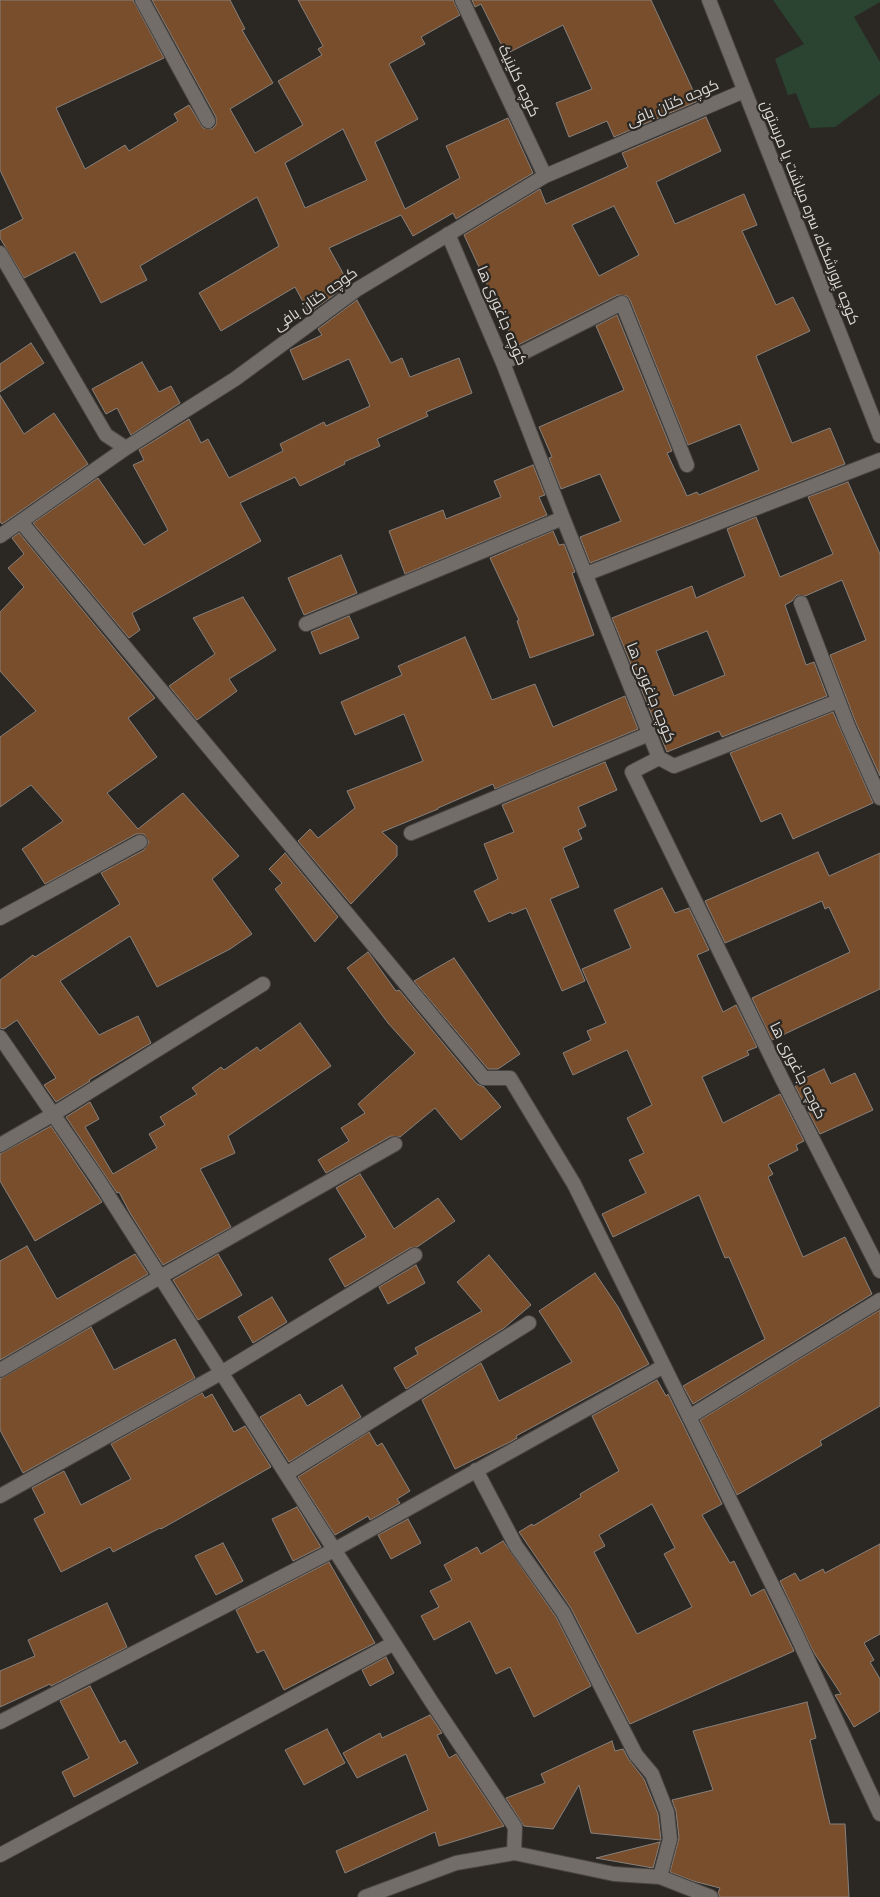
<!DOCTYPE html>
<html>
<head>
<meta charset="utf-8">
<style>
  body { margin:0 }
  canvas { display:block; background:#2b2723 }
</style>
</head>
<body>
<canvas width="880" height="1897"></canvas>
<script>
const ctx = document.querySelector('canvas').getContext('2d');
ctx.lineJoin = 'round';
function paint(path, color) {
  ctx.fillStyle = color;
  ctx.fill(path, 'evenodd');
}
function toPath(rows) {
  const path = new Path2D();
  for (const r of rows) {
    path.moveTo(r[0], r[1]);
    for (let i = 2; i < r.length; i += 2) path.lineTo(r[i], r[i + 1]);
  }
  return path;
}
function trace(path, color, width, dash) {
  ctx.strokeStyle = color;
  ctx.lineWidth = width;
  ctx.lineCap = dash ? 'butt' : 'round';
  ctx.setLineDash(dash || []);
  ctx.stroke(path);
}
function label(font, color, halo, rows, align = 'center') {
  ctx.font = font + ' Roboto,Cairo,sans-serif';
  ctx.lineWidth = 4.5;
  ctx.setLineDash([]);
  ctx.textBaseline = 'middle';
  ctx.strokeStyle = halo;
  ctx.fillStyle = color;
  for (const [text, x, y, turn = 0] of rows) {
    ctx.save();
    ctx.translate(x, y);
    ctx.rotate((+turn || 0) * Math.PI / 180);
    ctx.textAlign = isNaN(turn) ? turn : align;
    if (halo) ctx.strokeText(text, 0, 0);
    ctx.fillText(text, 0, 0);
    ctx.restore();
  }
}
paint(toPath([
  [773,0,880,0,880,2,854,17,880,62,880,94,835,127,810,128,796,93,788,95,775,59,804,44]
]), '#2b4431');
const building = toPath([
  [0,0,133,0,164,58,56,108,85,169,125,145,129,151,178,121,174,114,189,105,203,128,212,129,216,125,216,117,152,0,230,0,245,29,242,30,273,83,230,109,255,153,303,125,278,81,322,55,318,49,323,46,298,0,453,0,460,15,421,37,425,44,389,64,418,119,375,142,405,209,460,178,446,146,508,118,533,173,456,219,453,213,413,236,401,215,329,248,349,284,309,313,295,287,221,331,199,293,279,246,257,197,140,266,147,280,101,303,75,252,24,278,0,238,0,231,23,219,0,170,0,0],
  [343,129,367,180,305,208,285,163,343,129],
  [472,0,651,0,698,101,614,137,607,121,569,137,556,103,592,89,563,25,506,54,481,4,475,7,472,0],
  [706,117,721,151,656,182,675,224,744,194,757,225,742,231,776,305,793,297,810,331,756,356,792,443,830,428,845,464,590,563,580,537,621,521,600,474,561,489,549,458,552,457,539,427,624,390,596,326,617,315,672,451,667,453,687,496,697,492,699,495,759,470,740,424,688,445,630,300,627,296,618,295,516,346,464,235,540,189,546,204,628,167,622,153,706,117],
  [614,206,639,255,599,276,572,225,614,206],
  [357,300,391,363,402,358,410,377,459,358,472,393,426,412,428,416,377,439,380,446,344,462,345,464,300,486,295,477,240,503,261,541,132,613,140,630,129,638,33,523,98,478,144,545,168,530,133,465,144,460,139,450,189,419,201,443,208,439,229,478,283,451,280,444,324,422,326,426,370,406,349,359,303,380,290,350,322,335,318,329,357,300],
  [31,343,44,363,0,392,0,364,31,343],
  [142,362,159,392,171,386,180,403,131,435,117,408,106,414,92,389,142,362],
  [0,395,24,434,54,413,88,464,2,524,0,522,0,395],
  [533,465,545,495,539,497,547,515,405,574,389,531,443,510,446,519,501,497,494,481,533,465],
  [848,482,880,554,880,776,856,723,830,655,866,640,842,580,805,596,797,595,792,601,785,605,806,665,814,662,827,696,722,737,719,731,667,752,612,618,692,586,696,598,745,576,727,529,756,517,780,577,833,554,808,497,848,482],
  [707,631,725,675,674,696,656,651,707,631],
  [553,531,559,545,564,544,575,572,572,573,594,635,530,658,517,621,519,620,490,558,553,531],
  [19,533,155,698,128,718,157,757,107,793,138,829,183,793,239,856,212,879,252,934,230,949,157,987,130,936,60,981,99,1035,138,1016,151,1043,89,1080,90,1081,56,1102,44,1085,56,1078,17,1020,4,1029,0,1028,0,980,33,955,35,957,120,904,101,873,144,850,149,842,144,834,136,834,45,884,22,849,63,821,31,785,0,807,0,737,36,711,0,671,0,612,24,587,8,568,24,554,12,538,19,533],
  [341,555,357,593,304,615,288,578,341,555],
  [243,597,276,650,229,679,237,691,197,720,169,686,215,654,193,618,243,597],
  [349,616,359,638,320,654,311,632,349,616],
  [465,637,492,700,535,684,553,727,625,696,638,729,495,789,493,784,438,808,438,809,382,832,397,846,397,856,351,904,298,841,310,829,318,838,355,808,347,791,423,761,404,714,355,735,341,702,402,675,398,666,465,637],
  [833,712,873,803,793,839,781,813,761,822,730,753,833,712],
  [605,762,617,790,578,807,586,826,578,830,582,839,563,848,579,887,550,899,585,981,562,991,526,908,512,914,511,912,489,922,474,891,498,879,484,844,514,832,502,805,605,762],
  [818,852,829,876,880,853,880,989,772,1040,752,998,850,952,829,907,825,909,822,901,725,943,705,901,818,852],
  [285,853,338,917,315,942,275,889,282,883,269,869,285,853],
  [662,888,675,913,689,908,709,950,697,955,723,1012,736,1005,757,1047,747,1051,749,1055,702,1077,723,1123,780,1094,804,1141,796,1145,798,1150,768,1165,773,1174,768,1177,803,1257,845,1237,872,1294,693,1404,683,1386,765,1339,729,1257,725,1258,699,1195,613,1237,602,1214,646,1193,629,1160,644,1153,627,1118,652,1105,627,1050,573,1075,563,1053,591,1040,587,1031,606,1023,582,969,631,948,614,910,662,888],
  [368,952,396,991,399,990,477,1084,484,1087,501,1107,461,1140,435,1108,400,1137,391,1136,326,1173,318,1160,349,1141,341,1128,365,1113,358,1104,415,1053,388,1023,347,968,368,952],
  [454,958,520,1054,498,1069,488,1069,414,981,454,958],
  [300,1023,331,1066,228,1136,235,1153,200,1169,231,1227,163,1265,130,1213,119,1192,117,1193,66,1117,90,1102,99,1119,85,1127,113,1174,157,1148,149,1134,165,1125,160,1117,197,1094,192,1088,221,1067,224,1070,257,1047,260,1051,300,1023],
  [824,1069,831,1084,855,1073,873,1110,820,1134,795,1086,804,1082,803,1079,824,1069],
  [51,1126,102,1202,35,1241,0,1181,0,1154,51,1126],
  [360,1174,394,1229,438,1198,455,1221,417,1247,410,1248,345,1287,329,1259,366,1237,336,1188,360,1174],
  [27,1246,57,1299,135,1254,148,1274,0,1360,0,1261,27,1246],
  [218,1254,242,1295,198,1320,173,1280,218,1254],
  [489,1255,531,1305,504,1328,406,1389,394,1368,418,1354,415,1348,482,1311,457,1282,489,1255],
  [416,1265,425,1283,388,1304,379,1287,416,1265],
  [595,1273,618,1307,649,1364,516,1436,517,1438,510,1442,455,1469,422,1400,481,1363,499,1401,572,1362,539,1311,595,1273],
  [272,1297,287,1322,253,1343,238,1317,272,1297],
  [880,1310,880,1406,820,1441,822,1445,737,1495,700,1420,880,1310],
  [91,1327,114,1370,175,1339,195,1378,23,1473,0,1430,0,1379,91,1327],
  [657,1380,666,1396,668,1394,722,1504,702,1515,730,1563,734,1561,751,1596,764,1589,794,1651,630,1724,571,1608,519,1532,532,1524,533,1526,581,1497,580,1494,619,1471,592,1416,657,1380],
  [652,1504,675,1548,664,1554,692,1607,637,1634,594,1552,605,1546,599,1535,652,1504],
  [342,1385,361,1417,289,1462,260,1417,300,1394,307,1406,342,1385],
  [202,1393,205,1398,212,1394,234,1432,245,1426,271,1467,161,1529,160,1528,113,1552,110,1547,61,1572,34,1519,45,1513,32,1488,64,1471,81,1505,131,1479,111,1444,202,1393],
  [369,1432,377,1446,382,1443,410,1491,397,1499,400,1503,370,1520,368,1516,335,1535,298,1477,369,1432],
  [297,1507,321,1547,293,1561,272,1519,297,1507],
  [408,1519,421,1543,391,1559,378,1535,408,1519],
  [503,1541,556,1617,591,1686,534,1717,510,1667,496,1674,470,1621,434,1640,421,1616,439,1607,430,1591,452,1580,444,1565,477,1547,481,1554,503,1541],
  [223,1543,243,1581,216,1595,195,1556,223,1543],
  [880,1544,880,1634,864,1643,874,1660,870,1662,880,1679,880,1711,854,1727,835,1695,841,1694,813,1651,780,1581,795,1573,800,1581,823,1569,825,1573,880,1544],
  [329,1562,375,1643,284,1690,264,1650,257,1653,236,1610,329,1562],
  [107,1603,127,1647,51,1686,50,1684,0,1707,0,1671,35,1656,28,1640,107,1603],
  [386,1657,394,1673,370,1686,362,1670,386,1657],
  [90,1686,120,1743,125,1740,138,1763,74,1797,62,1772,89,1758,60,1701,90,1686],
  [807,1702,816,1738,810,1740,830,1824,845,1824,849,1897,720,1897,718,1893,720,1888,693,1881,670,1872,679,1838,676,1811,672,1800,713,1790,693,1731,807,1702],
  [430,1715,442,1733,437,1735,449,1758,456,1754,504,1826,439,1846,435,1832,345,1873,336,1851,428,1810,406,1754,357,1778,343,1753,380,1733,382,1738,430,1715],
  [327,1729,345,1763,304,1785,285,1750,327,1729],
  [612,1741,615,1751,623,1749,629,1760,644,1779,658,1814,661,1840,591,1833,579,1785,553,1829,524,1826,506,1798,545,1783,541,1774,612,1741],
  [660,1842,653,1868,596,1858,660,1842]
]);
paint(building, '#794e2c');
trace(building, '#86807c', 1);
const minor = toPath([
  [142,0,208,121],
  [462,0,545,176],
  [709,0,880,436],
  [448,234,503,363,563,518,659,758,632,772,782,1079,880,1271],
  [0,253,106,435,126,448,235,379,356,290,545,176,744,91],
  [503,363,622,303,687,465],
  [21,522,484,1078,510,1078,574,1184,788,1617,880,1814],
  [0,536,126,448],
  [586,574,880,460],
  [801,603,848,726,880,798],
  [306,624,563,518],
  [659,758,674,766,838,701],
  [411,833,649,734],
  [0,918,140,842],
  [0,1037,99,1181,431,1701,515,1827,514,1853],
  [0,1145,52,1115,263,984],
  [0,1370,160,1277,395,1144],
  [689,1417,880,1300],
  [476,1470,516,1546,563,1612,636,1755,652,1774,667,1812,670,1839,660,1877],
  [286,1474,529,1323],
  [0,1496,221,1373,415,1255],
  [0,1722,334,1550,664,1366],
  [0,1855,394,1643],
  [365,1897,456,1863,514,1853,614,1874,660,1877,711,1897]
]);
trace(minor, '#484441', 16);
trace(minor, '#726d69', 14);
label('15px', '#dbd8d6', '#2b2723', [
  ["کوچه کلینیک",518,81,65],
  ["کوچه کتان بافی",673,104,-23],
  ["کوچه پرورشگاه، سره میاشت یا مرستون",809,213,68],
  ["کوچه کتان بافی",316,300,-35],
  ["کوچه جاغوری ها",501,316,67],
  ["کوچه جاغوری ها",650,693,68],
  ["کوچه جاغوری ها",797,1071,63]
]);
</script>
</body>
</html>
